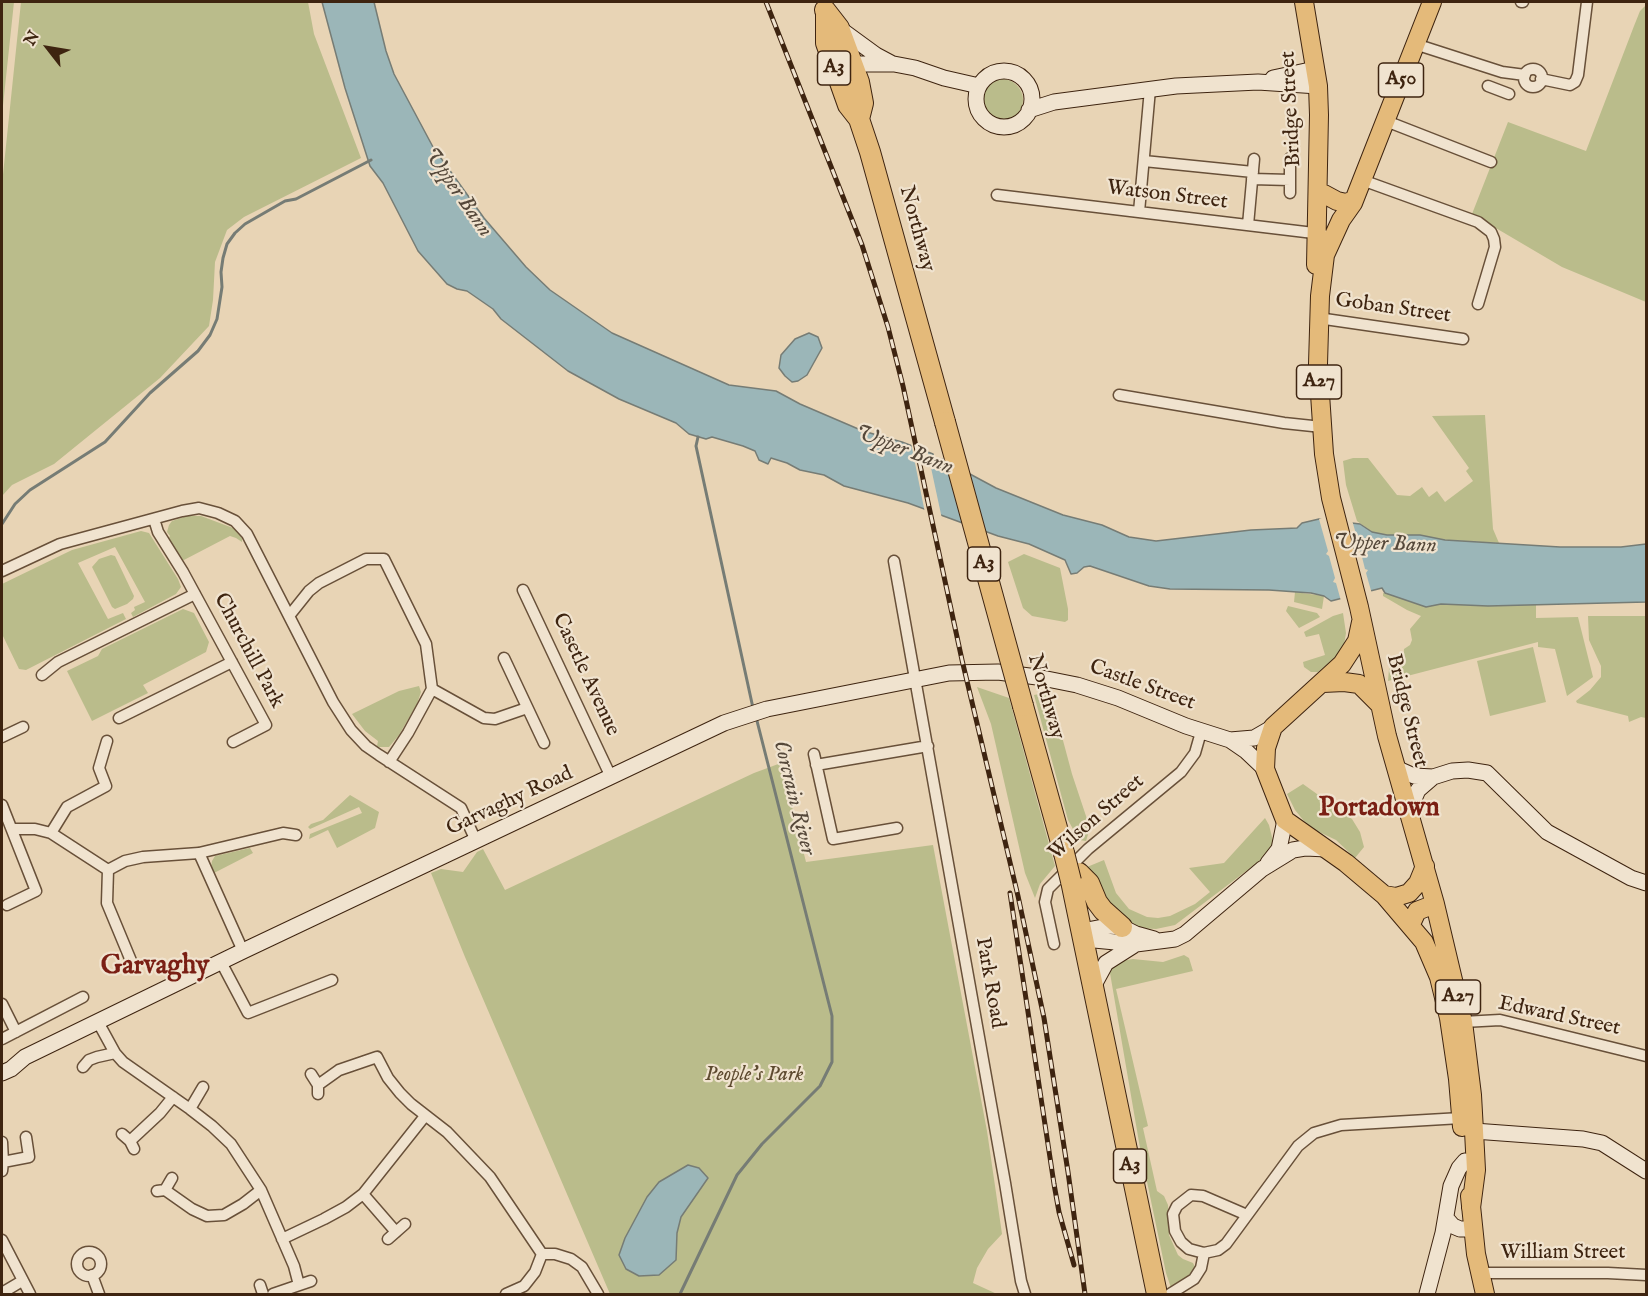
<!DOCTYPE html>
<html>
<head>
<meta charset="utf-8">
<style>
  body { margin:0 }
  #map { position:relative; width:1648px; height:1296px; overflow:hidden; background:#e8d4b5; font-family:"IM FELL English",serif }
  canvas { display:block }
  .frame { position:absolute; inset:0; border:3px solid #3e2410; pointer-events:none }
  .north { position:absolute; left:18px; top:18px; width:60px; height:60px; -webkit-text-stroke:4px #f0e3cf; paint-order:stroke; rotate:301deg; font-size:16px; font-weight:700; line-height:24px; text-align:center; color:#3e2410 }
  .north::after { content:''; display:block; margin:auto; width:21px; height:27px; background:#3e2410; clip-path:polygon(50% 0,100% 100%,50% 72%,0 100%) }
</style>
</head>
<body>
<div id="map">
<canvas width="1648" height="1296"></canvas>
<div class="frame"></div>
<div class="north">N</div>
</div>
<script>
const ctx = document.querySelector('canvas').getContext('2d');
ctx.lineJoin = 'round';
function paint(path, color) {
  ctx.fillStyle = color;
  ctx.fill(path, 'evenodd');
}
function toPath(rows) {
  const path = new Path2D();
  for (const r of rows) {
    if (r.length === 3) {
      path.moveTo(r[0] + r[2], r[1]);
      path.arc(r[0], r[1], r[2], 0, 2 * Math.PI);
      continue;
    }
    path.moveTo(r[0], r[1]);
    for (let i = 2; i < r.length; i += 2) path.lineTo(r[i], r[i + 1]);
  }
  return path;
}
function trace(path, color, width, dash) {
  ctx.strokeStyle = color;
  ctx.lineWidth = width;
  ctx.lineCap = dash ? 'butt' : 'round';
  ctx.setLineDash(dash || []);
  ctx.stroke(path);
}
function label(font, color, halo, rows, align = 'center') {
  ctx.font = font + ' "IM FELL English",serif';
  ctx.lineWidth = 4.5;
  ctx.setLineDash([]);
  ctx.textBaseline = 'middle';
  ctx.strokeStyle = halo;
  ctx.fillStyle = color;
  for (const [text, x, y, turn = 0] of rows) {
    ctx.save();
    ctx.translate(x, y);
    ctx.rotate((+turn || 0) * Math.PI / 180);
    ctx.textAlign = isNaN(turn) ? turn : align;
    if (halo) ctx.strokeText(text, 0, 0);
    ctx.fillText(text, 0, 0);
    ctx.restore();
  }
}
paint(toPath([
  [2,2,14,2,2,115],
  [21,2,308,2,314,34,361,158,244,217,227,230,215,262,213,300,209,326,160,378,54,464,12,485,2,496,2,184],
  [1646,5,1646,302,1562,267,1472,214,1508,122,1586,151,1634,26,1640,11],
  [1002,100,21],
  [1485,415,1493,529,1499,543,1445,540,1420,535,1387,535,1372,532,1357,521,1346,485,1343,461,1353,458,1368,458,1397,495,1410,496,1422,487,1429,497,1437,491,1445,502,1473,481,1466,471,1469,468,1432,416],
  [187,516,201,516,233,528,242,538,242,542,236,538,230,536,182,561,169,538,170,536,167,532,169,525,172,521],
  [141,531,149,533,178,579,181,587,176,594,133,617,131,613,135,610,134,607,145,602,115,547,78,563,108,619,123,613,126,619,26,670,19,669,2,634,2,584,72,550],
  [1024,554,1060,568,1068,609,1068,620,1065,622,1032,616,1023,608,1008,562],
  [111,555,115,556,134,596,133,599,127,604,115,609,112,607,92,567,99,559],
  [1295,592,1324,596,1322,609,1294,602],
  [1383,593,1401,597,1426,606,1441,604,1488,606,1536,604,1536,618,1578,617,1593,677,1567,696,1555,649,1538,647,1538,642,1388,681,1389,669,1396,664,1403,664,1404,649,1410,645,1412,640,1410,629,1421,616,1407,610,1383,596],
  [1288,606,1317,613,1320,617,1299,628,1286,611],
  [183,609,194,613,209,642,206,652,143,685,148,693,92,721,67,671,98,656,102,649],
  [1343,613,1346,633,1344,645,1338,655,1318,672,1311,672,1304,667,1303,662,1325,655,1319,634,1306,637,1304,632,1333,616],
  [1588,616,1646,616,1646,718,1641,717,1629,722,1628,716,1577,703,1576,701,1590,690,1601,677,1601,666,1589,640],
  [1533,647,1546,702,1490,716,1477,661],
  [419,686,421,692,417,704,399,735,389,747,379,747,377,746,378,741,365,731,352,714,399,691],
  [977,687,1009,698,1055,866,1040,884,1035,898,1025,873,991,724],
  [1050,692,1072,774,1090,828,1086,841,1079,840,1068,820,1034,695],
  [781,763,806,862,933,845,987,1131,1002,1234,988,1249,977,1268,973,1283,997,1294,610,1294,465,957,431,873,441,869,463,872,477,852,483,849,505,890,754,773],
  [1303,784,1352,819,1360,832,1364,847,1355,858,1336,840,1315,830,1304,821,1295,810,1287,794],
  [350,795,379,812,375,828,337,848,328,830,309,839,310,834,362,813,359,807,310,829,308,827,311,824,323,820],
  [1265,818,1269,825,1274,845,1266,856,1175,925,1156,929,1136,928,1113,917,1087,867,1104,860,1116,893,1129,909,1147,917,1158,918,1170,916,1195,904,1210,892,1189,868,1224,863],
  [250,848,253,853,214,873,211,867,212,861,215,856],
  [1184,955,1189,958,1193,971,1116,989,1148,1126,1143,1128,1157,1191,1164,1196,1168,1205,1169,1235,1178,1255,1183,1259,1193,1263,1195,1267,1189,1279,1171,1288,1166,1273,1140,1148,1110,973,1112,968,1121,961,1133,959,1163,962]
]), '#babc8b');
const water = toPath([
  [322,2,374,2,386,51,394,74,433,147,484,218,526,267,550,290,612,333,729,385,776,391,800,404,863,431,902,442,933,454,934,466,939,465,942,459,996,488,1063,515,1102,525,1129,537,1156,541,1251,530,1297,528,1302,523,1319,519,1360,524,1372,532,1387,535,1420,535,1445,540,1560,547,1621,547,1646,544,1646,602,1488,606,1441,604,1426,607,1385,593,1382,588,1331,601,1324,596,1311,593,1269,590,1170,589,1149,586,1090,566,1084,567,1077,573,1071,574,1065,560,1029,544,998,536,908,503,844,486,824,475,800,470,787,463,771,458,768,464,759,460,755,451,743,446,712,437,706,439,689,434,676,423,619,399,568,371,501,319,493,309,467,291,457,289,447,284,418,251,383,183,370,166,345,88,322,2],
  [809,333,818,337,822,348,807,375,798,381,792,382,785,376,779,368,781,355,795,339,809,333],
  [688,1165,699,1168,708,1178,681,1217,677,1233,676,1260,659,1275,639,1276,626,1269,619,1255,625,1238,647,1197,659,1182,688,1165]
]);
paint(water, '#9bb6b8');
trace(water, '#767c75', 1.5);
paint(toPath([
  [911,443,927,449,942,519,925,513],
  [1325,517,1352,520,1358,541,1360,543,1359,545,1365,569,1368,570,1366,573,1372,594,1341,601,1336,583,1333,582,1335,578,1329,556,1326,554,1328,551,1319,519]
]), '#e8d4b5');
trace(toPath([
  [698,437,696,446,753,708],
  [2,524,15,504,30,490,105,442,150,393,198,351,210,335,217,319,222,287,221,272,223,258,227,244,235,233,245,224,285,201,296,199,371,160],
  [680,1294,737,1175,762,1144,820,1086,832,1062,832,1016,756,717]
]), '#767c75', 3);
const street = toPath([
  [1521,2,1523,2],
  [1415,44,1502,72,1525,75],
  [1533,78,9],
  [1541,79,1570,85,1575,82,1578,75,1587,2],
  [1488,86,1509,94],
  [1386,121,1491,162],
  [1144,161,1253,172],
  [1252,179,1290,180],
  [1362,180,1478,222,1491,232,1494,239,1495,247,1478,304],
  [1290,193,1290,158],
  [997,195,1322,234],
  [1139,212,1150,89],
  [1248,225,1254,159],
  [1318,318,1463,339],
  [1119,395,1284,423,1322,427],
  [154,519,158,532,183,572,266,725,233,742],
  [894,561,1005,1183,1021,1281,1025,1294],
  [2,571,60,544,182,511,199,508,218,513,235,521,247,534,333,702,351,730,366,746,379,755,461,808,476,841],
  [523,590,611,777],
  [289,616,309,591,319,583,366,559,384,559,426,644,432,689,408,733,389,762],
  [504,658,544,743],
  [42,675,58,662,195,594],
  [432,689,484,718,495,719,527,708],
  [119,718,232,662],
  [2,737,23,727],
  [814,754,833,839,897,828],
  [816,765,928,746],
  [2,805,36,891,7,905],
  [12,829,35,829,51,833,108,870],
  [51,833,67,807,106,786,99,768,107,741],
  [199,853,243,951],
  [1054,944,1045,902,1048,889,1088,849,1181,772,1195,753,1201,732],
  [221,962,248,1013,332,980],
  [134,968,107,903,108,870,125,861,143,857,199,853,283,833,296,835],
  [2,1004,16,1032],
  [98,1022,115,1053,123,1062,190,1109,212,1126,231,1144,261,1190,294,1266,299,1285],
  [1463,1022,1500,1020,1646,1056],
  [2,1039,83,997],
  [83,1067,89,1060,97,1057,115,1053],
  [311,1074,318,1085,318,1094],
  [318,1085,339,1070,377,1057,388,1078,400,1093,411,1104,447,1132,490,1177,542,1254,535,1272,524,1286,506,1294],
  [190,1109,203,1087],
  [122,1134,130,1141,134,1149],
  [130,1141,160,1113,173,1097],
  [2,1142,3,1162,2,1171],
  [3,1162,29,1157,26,1137],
  [165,1190,192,1209,207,1216,224,1215,243,1204,261,1190],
  [157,1191,165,1190,172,1178],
  [363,1194,396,1232],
  [1247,1215,1203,1196,1191,1195,1177,1206,1173,1214,1175,1231,1181,1242,1189,1249,1204,1253,1218,1250,1226,1244,1298,1146,1314,1133,1341,1125,1461,1118],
  [282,1239,324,1219,346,1207,363,1194,425,1116],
  [388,1239,405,1224],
  [2,1240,30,1294],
  [89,1264,12],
  [542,1254,555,1254,571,1259,582,1267,598,1294],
  [1479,1273,1608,1273,1646,1275],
  [92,1275,99,1294],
  [260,1285,263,1294],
  [2,1293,22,1281],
  [273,1294,311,1281],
  [1170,1294,1194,1279,1201,1268,1204,1253]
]);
const secondary = toPath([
  [839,28,876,55,891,63],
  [845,66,852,64,894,64,915,68,944,78,979,86],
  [1004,99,28],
  [1273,78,1315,69],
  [1029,110,1054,102,1176,86,1258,82,1318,86],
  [1230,740,1254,738,1273,727],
  [1396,768,1414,776,1433,777,1452,771,1468,770,1487,773,1547,832,1631,878,1646,883],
  [1409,811,1418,790,1433,777],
  [1268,863,1279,849,1285,820],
  [1082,931,1108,926,1122,927,1136,934,1154,939],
  [1084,939,1136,944,1175,939,1185,934,1262,869,1293,850,1305,848,1327,849],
  [1094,985,1106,963,1136,944],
  [2,1073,11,1069,25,1057,243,951,724,723,767,709,949,673,998,672,1037,677,1077,685,1118,698,1186,726,1230,740,1246,751,1265,769],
  [1474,1131,1583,1139,1602,1143,1646,1171],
  [1446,1218,1453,1226,1460,1229,1474,1229],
  [1427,1294,1443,1233,1451,1186,1459,1168,1465,1161]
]);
const primary = toPath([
  [1304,2,1318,86,1319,115,1316,265],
  [1432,2,1353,203,1341,220,1325,255,1320,296,1318,364,1324,454,1331,498,1359,607,1387,736,1435,904,1463,1022,1472,1095,1474,1131,1476,1170,1471,1208],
  [1324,194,1337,201,1346,203,1354,200],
  [1361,622,1357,641,1342,664,1273,727,1266,748,1265,769,1285,820,1346,863,1384,895,1424,942,1439,977,1449,1018,1458,1079,1462,1127],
  [1323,683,1344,682,1359,684,1380,705],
  [1384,895,1396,897,1409,893,1418,883,1425,866],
  [1411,924,1417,911,1435,904],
  [1470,1196,1476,1254,1485,1294]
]);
const highway = toPath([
  [825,10,839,28,859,82,863,103,859,119],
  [826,12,826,43,848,105,859,119,870,152,945,422],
  [1023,706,1064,853],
  [1079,873,1089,883,1097,902,1103,910,1122,927],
  [1071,881,1157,1294]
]);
trace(street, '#685039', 13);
trace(secondary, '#3e2410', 17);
trace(primary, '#3e2410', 20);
trace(highway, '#3e2410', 22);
trace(street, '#f0e3cf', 10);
trace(secondary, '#f0e3cf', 15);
trace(primary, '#e4ba7a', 18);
trace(highway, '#e4ba7a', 20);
const rail = toPath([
  [766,2,862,245,888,327,903,386,962,660,1018,896,1044,1018,1068,1172,1085,1294],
  [1010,893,1054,1184,1059,1212,1074,1265]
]);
trace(rail, '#3e2410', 5);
trace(rail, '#f0e3cf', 3, [9]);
const highwayBridge = toPath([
  [945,422,1023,706],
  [1064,853,1071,881]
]);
trace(highwayBridge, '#3e2410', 22, []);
trace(highwayBridge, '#e4ba7a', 20);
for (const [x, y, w] of [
  [834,68,33],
  [1401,80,45],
  [1319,382,45],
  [984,564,33],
  [1458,997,45],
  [1130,1166,33]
]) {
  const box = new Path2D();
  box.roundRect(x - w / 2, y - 17, w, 34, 4.5);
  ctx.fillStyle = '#f0e3cf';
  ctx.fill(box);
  trace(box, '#3e2410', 1.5);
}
label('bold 20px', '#3e2410', null, [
  ["A3",834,68],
  ["A50",1401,80],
  ["A27",1319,382],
  ["A3",984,564],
  ["A27",1458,997],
  ["A3",1130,1166]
]);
label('21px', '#3e2410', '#f0e3cf', [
  ["Bridge Street",1292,109,-93],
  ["Watson Street",1167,196,7],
  ["Northway",916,229,75],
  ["Goban Street",1393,309,8],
  ["Churchill Park",248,651,62],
  ["Casetle Avenue",585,675,65],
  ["Castle Street",1142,686,20],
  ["Northway",1045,697,74],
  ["Bridge Street",1406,711,76],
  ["Garvaghy Road",510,802,-25],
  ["Wilson Street",1097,818,-41],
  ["Park Road",989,983,80],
  ["Edward Street",1559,1017,12],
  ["William Street",1563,1254]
]);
label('italic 21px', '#5d4a2f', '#f0e3cf', [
  ["People's Park",754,1076]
]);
label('italic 22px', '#55483a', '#f0e3cf', [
  ["Upper Bann",457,193,55],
  ["Upper Bann",904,451,21],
  ["Upper Bann",1385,545,2],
  ["Corcrain River",793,798,76]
]);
label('bold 27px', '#7a1f14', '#f0e3cf', [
  ["Portadown",1379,809],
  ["Garvaghy",155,967]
]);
</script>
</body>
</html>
